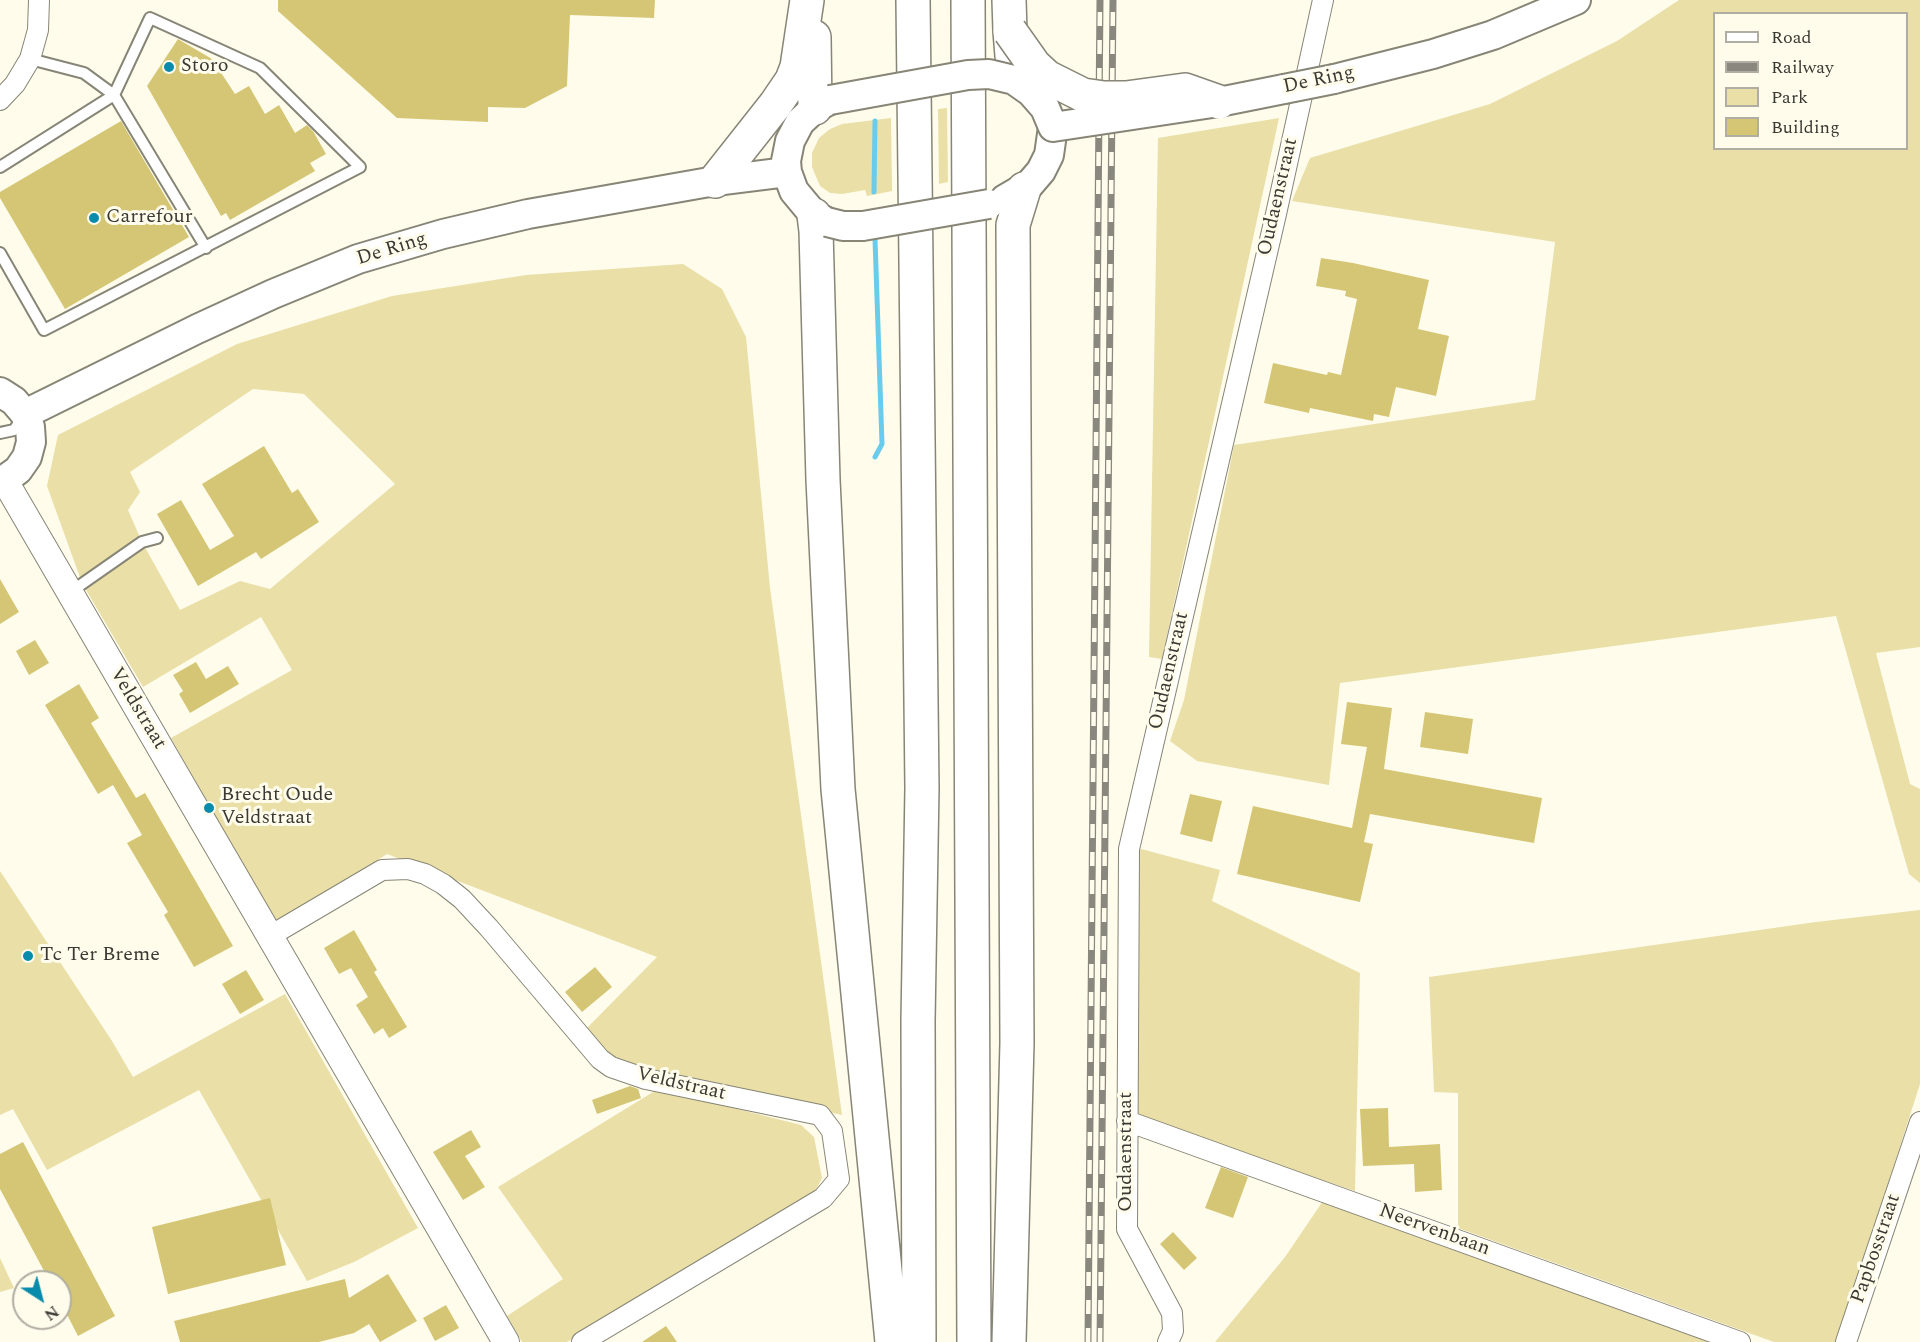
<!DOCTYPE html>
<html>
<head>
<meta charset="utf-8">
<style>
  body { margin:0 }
  #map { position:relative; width:1920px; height:1342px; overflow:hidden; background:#fffcec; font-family:Spectral,serif }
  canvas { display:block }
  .legend { position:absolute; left:1713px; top:12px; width:195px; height:138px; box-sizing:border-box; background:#fffcec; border:2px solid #b0aea2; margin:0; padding:8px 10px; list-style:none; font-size:18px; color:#3a3933 }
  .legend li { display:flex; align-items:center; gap:12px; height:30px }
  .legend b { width:30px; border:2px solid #b0aea2 }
  .north { position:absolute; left:12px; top:1270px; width:60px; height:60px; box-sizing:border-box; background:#fffcec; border:2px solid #b0aea2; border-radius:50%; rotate:144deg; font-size:16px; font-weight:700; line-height:24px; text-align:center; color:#3a3933 }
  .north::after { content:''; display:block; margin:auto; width:21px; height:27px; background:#098cac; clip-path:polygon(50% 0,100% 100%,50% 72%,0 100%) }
</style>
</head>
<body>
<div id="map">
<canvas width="1920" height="1342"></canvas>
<ul class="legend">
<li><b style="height:8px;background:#fff"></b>Road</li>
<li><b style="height:8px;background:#8a887e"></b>Railway</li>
<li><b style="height:16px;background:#e9dfa7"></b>Park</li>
<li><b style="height:16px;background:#d5c675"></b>Building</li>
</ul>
<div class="north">N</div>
</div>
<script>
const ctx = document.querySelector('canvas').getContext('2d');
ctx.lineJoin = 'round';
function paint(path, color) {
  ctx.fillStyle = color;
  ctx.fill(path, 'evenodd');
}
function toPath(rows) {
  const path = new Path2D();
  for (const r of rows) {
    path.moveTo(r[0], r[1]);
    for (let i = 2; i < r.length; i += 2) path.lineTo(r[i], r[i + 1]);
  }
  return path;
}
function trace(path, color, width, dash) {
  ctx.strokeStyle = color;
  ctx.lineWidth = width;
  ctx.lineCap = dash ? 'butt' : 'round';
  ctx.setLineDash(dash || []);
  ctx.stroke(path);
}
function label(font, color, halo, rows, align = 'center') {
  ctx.font = font + ' Spectral,serif';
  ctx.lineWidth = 6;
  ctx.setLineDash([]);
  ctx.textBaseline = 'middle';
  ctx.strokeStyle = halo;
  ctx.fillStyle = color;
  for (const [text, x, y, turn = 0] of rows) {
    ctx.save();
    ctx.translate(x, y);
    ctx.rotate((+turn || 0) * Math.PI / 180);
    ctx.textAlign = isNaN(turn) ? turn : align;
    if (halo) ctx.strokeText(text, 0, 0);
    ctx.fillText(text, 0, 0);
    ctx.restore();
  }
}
paint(toPath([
  [1679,0,1920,0,1920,647,1876,653,1910,784,1920,789,1920,883,1909,874,1836,616,1340,683,1329,785,1197,761,1170,741,1184,700,1234,445,1535,400,1555,242,1292,201,1310,158,1490,104,1617,41],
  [1714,14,1906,14,1906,148,1714,148],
  [947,108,948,182,939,184,938,109],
  [891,118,892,191,867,196,865,190,842,194,830,193,820,186,812,167,812,153,819,138,830,129,842,124],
  [1279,118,1162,659,1149,657,1158,138],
  [683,264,722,289,746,337,770,588,842,1115,628,1068,600,1050,585,1030,657,957,387,854,308,905,276,922,171,738,292,670,261,617,143,687,82,583,47,486,58,435,237,344,392,296,526,275],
  [253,389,304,394,395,484,270,589,240,581,180,610,142,542,128,510,140,492,130,472],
  [1141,849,1220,870,1212,901,1360,973,1355,1191,1148,1122,1138,1116,1135,1108,1138,853],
  [0,871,112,1041,133,1077,285,994,418,1228,354,1262,307,1281,199,1090,47,1170,13,1109,0,1115],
  [1920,910,1920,1084,1837,1342,1774,1342,1458,1228,1458,1093,1434,1092,1429,977,1816,922],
  [658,1089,801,1125,814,1137,822,1178,816,1190,567,1342,522,1342,507,1316,563,1279,498,1187],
  [1323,1201,1716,1342,1215,1342,1285,1257],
  [0,1258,14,1288,0,1292]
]), '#e9dfa7');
trace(toPath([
  [874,192,875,121],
  [875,239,882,444,875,457]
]), '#69cced', 5);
paint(toPath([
  [278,0,655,0,654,18,570,15,567,86,525,108,488,107,488,122,397,118,278,11],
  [178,39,212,59,235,94,249,86,265,114,279,105,295,133,307,125,313,131,326,154,310,163,315,171,230,220,226,213,221,216,147,86],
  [121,121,189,237,65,309,0,198,0,192],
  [1321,258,1353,263,1429,280,1418,329,1449,336,1436,396,1396,387,1389,417,1374,414,1373,421,1310,408,1309,413,1264,403,1273,363,1327,375,1328,372,1341,375,1357,299,1345,296,1346,291,1316,286],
  [264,446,292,493,298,489,319,522,261,559,256,552,198,586,157,514,181,500,210,550,234,536,202,484],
  [0,579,19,612,0,624],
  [35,640,49,663,29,675,16,651],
  [196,662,206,679,228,666,239,684,190,713,179,694,183,691,173,675],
  [79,684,99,718,91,723,136,798,145,793,233,946,194,967,164,915,168,912,127,843,142,835,113,785,98,794,45,705],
  [1347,702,1392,708,1384,769,1542,798,1534,843,1370,814,1364,842,1373,844,1360,902,1237,874,1253,806,1352,828,1367,747,1341,744],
  [1425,712,1473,719,1468,754,1420,747],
  [1190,794,1222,801,1212,842,1180,834],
  [354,930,377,970,374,972,407,1027,389,1038,383,1028,374,1034,356,1005,368,997,351,968,339,974,324,948],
  [595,967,612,987,582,1012,565,992],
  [246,970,264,1000,240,1014,222,984],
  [630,1086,638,1089,641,1098,597,1114,592,1100],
  [1388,1108,1389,1147,1440,1144,1442,1190,1415,1192,1414,1164,1363,1166,1360,1109],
  [471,1130,481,1147,465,1156,485,1187,463,1200,433,1152],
  [23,1142,115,1316,78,1336,60,1301,60,1282,50,1282,0,1189,0,1154],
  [1221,1167,1248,1177,1233,1218,1205,1208],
  [270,1198,286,1265,168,1294,152,1227],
  [1173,1232,1197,1258,1184,1270,1160,1244],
  [388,1274,417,1321,380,1342,369,1324,354,1333,319,1342,180,1342,174,1321,345,1279,349,1298],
  [446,1305,459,1328,435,1341,423,1318],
  [666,1326,677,1342,642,1342]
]), '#d5c675');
const service = toPath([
  [30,59,84,73,114,95,206,248],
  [0,167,114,95,150,18,260,68,360,167,44,330,0,253],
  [0,433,14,430,23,417],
  [69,593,142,542,157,538]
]);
const minor = toPath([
  [0,100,15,84,30,59,38,30,39,0],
  [270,936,382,870,408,869,425,874,443,884,462,899,489,928,600,1059,611,1067,646,1079,820,1115,832,1131,839,1179,823,1198,582,1342],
  [1127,1121,1740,1342],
  [1168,1342,1173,1331,1172,1313,1127,1229,1129,849,1276,214,1323,0],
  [1846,1342,1920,1122]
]);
const tertiary = toPath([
  [5,481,506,1342]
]);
const secondary = toPath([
  [1334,79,1433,54,1493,35,1576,0],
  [1219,102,1284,89],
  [1005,199,1029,185,1041,171,1049,155,1053,127],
  [827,222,814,215,794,191,787,172,786,161,790,141,800,122,815,108,830,100],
  [0,392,14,401,25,414,30,427,31,442,27,457,18,470,0,483],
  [25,414,197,329,273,294,358,259,443,234,528,214,715,181,787,172]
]);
const motorway = toPath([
  [913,0,922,788,918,1020,919,1342],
  [968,0,974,1342],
  [1009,0,1010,31,1012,56,1015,59],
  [814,37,815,108],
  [715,181,775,105,792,80,797,67,807,0],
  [814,215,816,231,823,480,838,789,892,1342],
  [1009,1342,1017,1043,1013,225,1024,189]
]);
trace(service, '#878576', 14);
trace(minor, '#878576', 22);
trace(tertiary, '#878576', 28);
trace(secondary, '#878576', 32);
trace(motorway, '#878576', 36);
trace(service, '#fff', 10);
trace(minor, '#fff', 20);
trace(tertiary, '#fff', 26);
trace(secondary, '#fff', 28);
trace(motorway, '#fff', 33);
const rail = toPath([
  [1088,1342,1100,0],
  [1100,1342,1113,0]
]);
trace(rail, '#8a887e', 7);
trace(rail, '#fffcec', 4.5, [14]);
const secondaryBridge = toPath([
  [1284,89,1334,79],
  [830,100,968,75,989,74,1014,80,1031,92,1045,108,1053,127,1219,102],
  [827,222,843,226,863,226,989,204]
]);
const motorwayBridge = toPath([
  [1010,31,1034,65,1047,77,1083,95,1104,98,1126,98,1185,90,1219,102]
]);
trace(secondaryBridge, '#878576', 32, []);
trace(motorwayBridge, '#878576', 36, []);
trace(secondaryBridge, '#fff', 28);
trace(motorwayBridge, '#fff', 33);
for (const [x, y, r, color] of [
  [169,67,6,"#098cac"],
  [94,218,6,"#098cac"],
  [209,808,6,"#098cac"],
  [28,956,6,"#098cac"]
]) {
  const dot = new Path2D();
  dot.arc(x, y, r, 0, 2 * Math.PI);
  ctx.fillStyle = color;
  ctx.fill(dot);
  trace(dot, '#fffcec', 2);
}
label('20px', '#3a3933', '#fffcec', [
  ["Storo",181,67],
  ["Carrefour",106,218],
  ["Brecht Oude",221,796],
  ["Veldstraat",221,819],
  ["Tc Ter Breme",40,956]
], 'left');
label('20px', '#3a3933', '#fffcec', [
  ["De Ring",1319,81,-12],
  ["Oudaenstraat",1279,197,-77],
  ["De Ring",392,250,-17],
  ["Oudaenstraat",1170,671,-77],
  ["Veldstraat",137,709,59],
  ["Veldstraat",681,1085,13],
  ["Oudaenstraat",1127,1152,-90],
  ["Neervenbaan",1434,1231,20],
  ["Papbosstraat",1877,1249,-71]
]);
</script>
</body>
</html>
